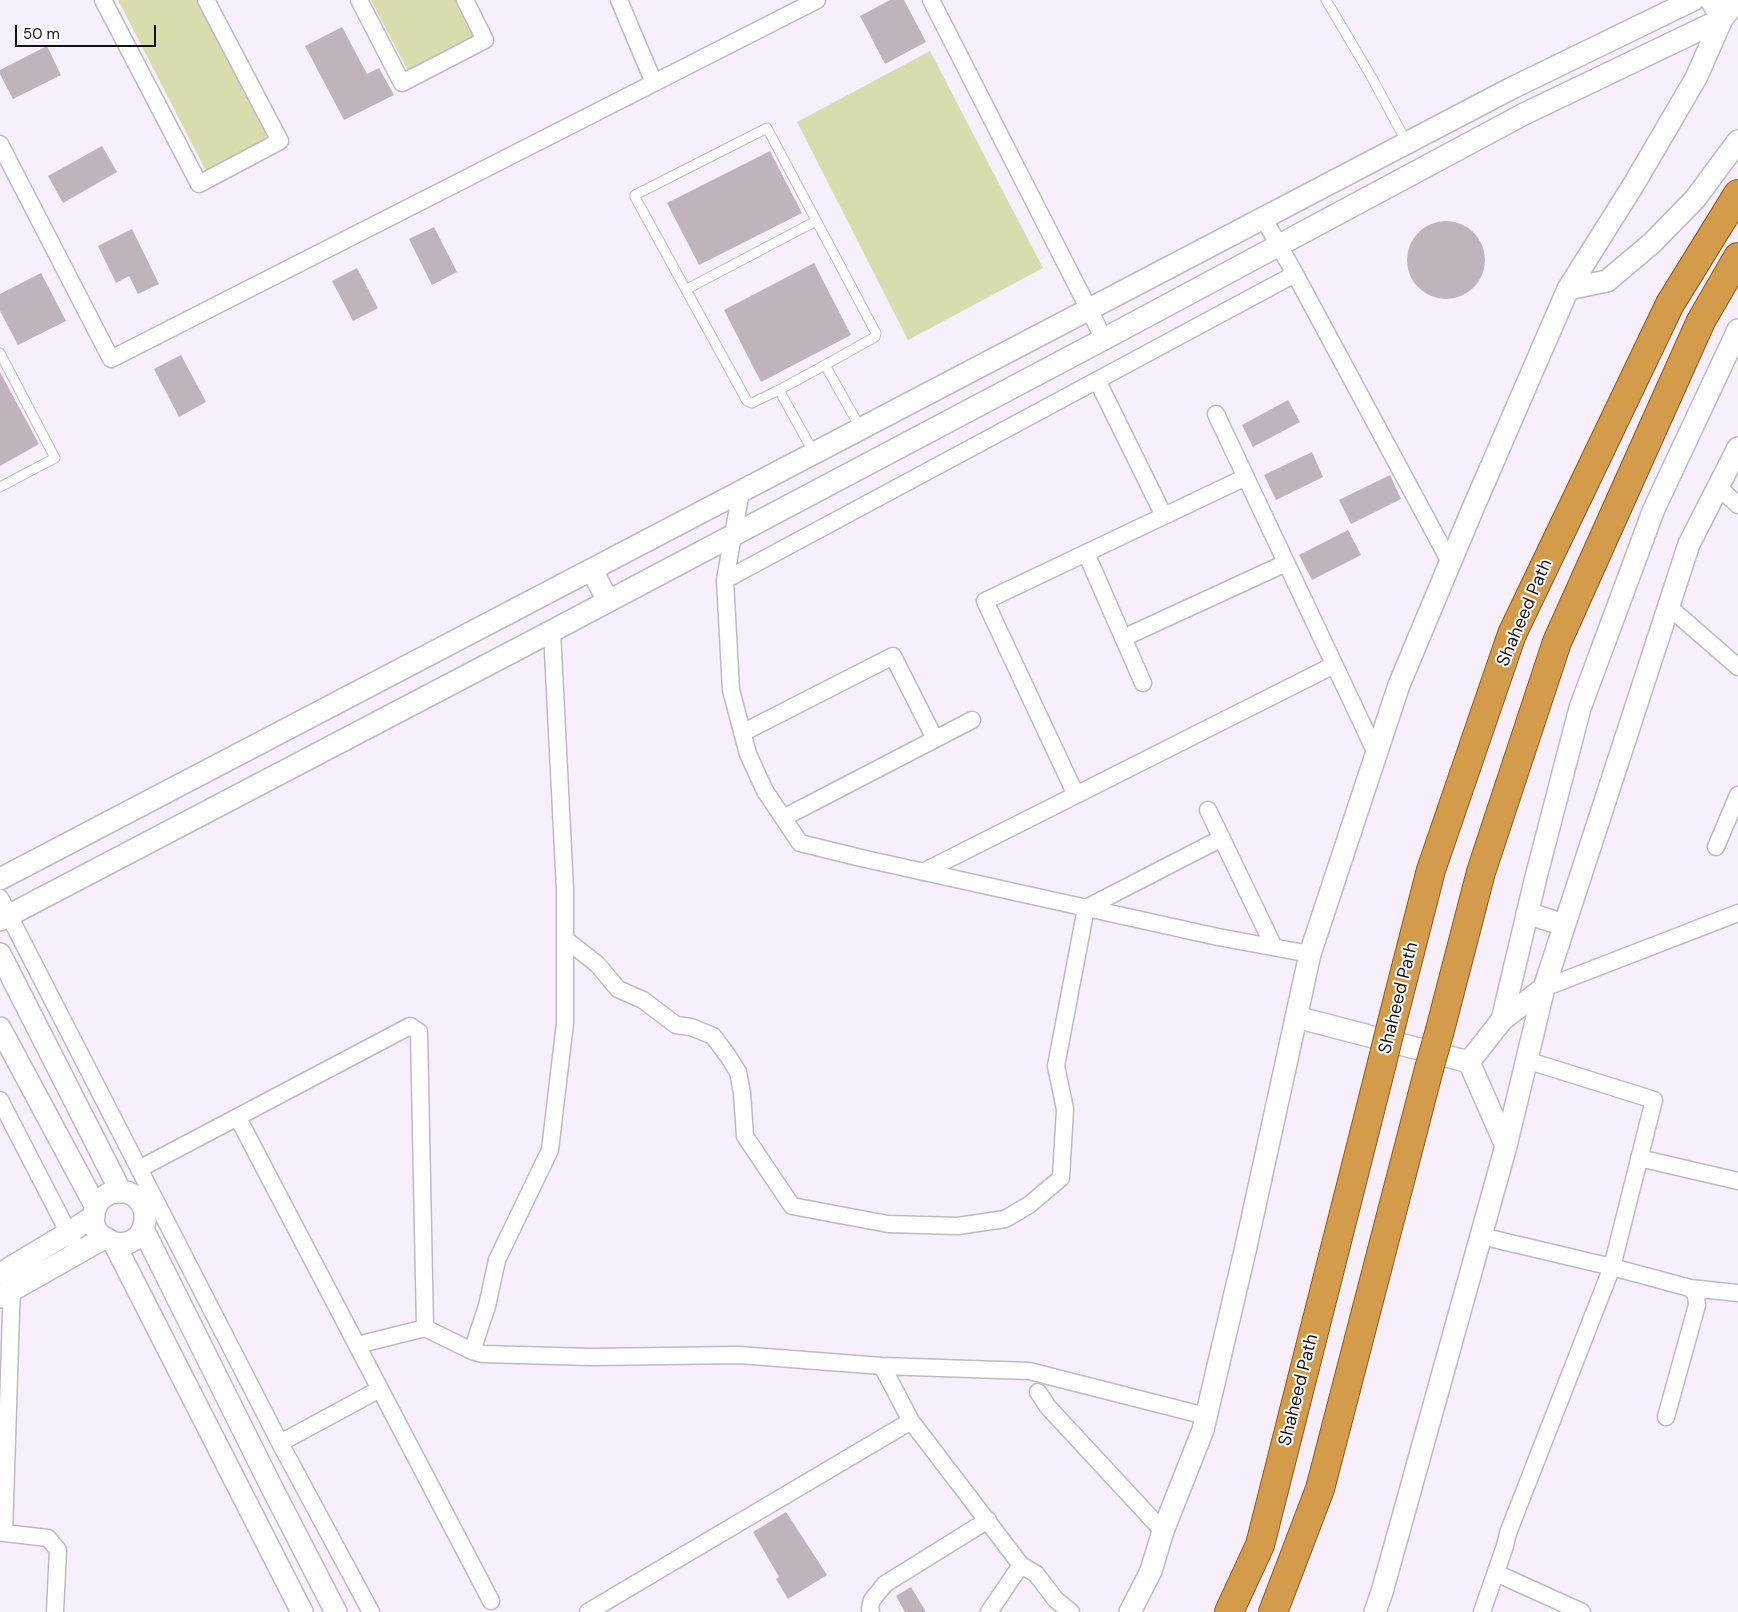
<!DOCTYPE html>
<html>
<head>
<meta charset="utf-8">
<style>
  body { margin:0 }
  #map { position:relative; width:1738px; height:1612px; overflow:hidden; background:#f7f0fc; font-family:"DM Sans",sans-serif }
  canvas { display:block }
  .scale { position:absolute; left:15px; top:25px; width:141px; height:22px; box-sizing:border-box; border:2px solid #131115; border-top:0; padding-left:6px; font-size:15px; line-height:18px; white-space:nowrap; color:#131115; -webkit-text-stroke:4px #fff; paint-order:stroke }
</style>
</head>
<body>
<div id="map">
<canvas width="1738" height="1612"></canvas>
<div class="scale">50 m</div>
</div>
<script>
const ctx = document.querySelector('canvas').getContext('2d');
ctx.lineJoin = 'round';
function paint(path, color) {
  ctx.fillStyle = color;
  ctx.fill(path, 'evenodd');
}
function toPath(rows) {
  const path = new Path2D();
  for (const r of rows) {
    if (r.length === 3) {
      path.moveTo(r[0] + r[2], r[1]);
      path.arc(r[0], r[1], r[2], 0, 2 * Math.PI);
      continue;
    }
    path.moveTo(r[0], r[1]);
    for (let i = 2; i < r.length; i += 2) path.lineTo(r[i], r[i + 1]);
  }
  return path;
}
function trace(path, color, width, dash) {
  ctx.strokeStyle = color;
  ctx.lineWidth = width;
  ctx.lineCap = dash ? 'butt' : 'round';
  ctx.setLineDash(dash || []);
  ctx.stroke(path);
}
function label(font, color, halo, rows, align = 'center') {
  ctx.font = font + ' "DM Sans",sans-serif';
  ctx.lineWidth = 4;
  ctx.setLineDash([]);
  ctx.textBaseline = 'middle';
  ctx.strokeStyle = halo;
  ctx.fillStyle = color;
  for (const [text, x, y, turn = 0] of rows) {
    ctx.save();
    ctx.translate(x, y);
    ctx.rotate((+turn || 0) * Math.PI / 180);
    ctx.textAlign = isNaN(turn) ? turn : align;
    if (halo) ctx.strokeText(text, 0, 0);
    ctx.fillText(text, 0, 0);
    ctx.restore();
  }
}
paint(toPath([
  [118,0,198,0,269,140,207,173],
  [371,0,458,0,477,34,409,73],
  [930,51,1043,268,908,340,797,122]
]), '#d9dcad');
paint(toPath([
  [890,0,904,0,926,42,885,64,860,16],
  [342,27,367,74,379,68,394,95,344,120,305,46],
  [47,46,61,75,13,99,0,74,0,70],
  [102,146,117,172,63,203,48,176],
  [770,151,802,213,699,265,667,203],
  [1446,260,39],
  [434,227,457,272,432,285,409,239],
  [132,229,159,284,138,294,129,276,116,283,98,246],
  [814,263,851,335,761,382,724,310],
  [357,268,378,308,353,321,332,281],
  [41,273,66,321,18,345,0,311,0,294],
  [181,355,206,402,179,417,154,369],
  [0,372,39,444,0,466],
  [1288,400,1300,422,1253,447,1242,425],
  [1312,452,1323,477,1276,500,1264,475],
  [1390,475,1401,499,1351,524,1339,500],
  [1348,530,1361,555,1312,580,1299,555],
  [786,1512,827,1575,788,1599,776,1579,779,1577,753,1532],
  [911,1587,926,1612,905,1612,896,1596]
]), '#bfb4be');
const service = toPath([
  [1326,0,1371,76,1407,143],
  [687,289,816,221],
  [0,353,55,458,0,487],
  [779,390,825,365],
  [814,453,779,390,752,403,747,401,635,197,635,195,767,128,876,333,875,337,825,365,861,429]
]);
const minor = toPath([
  [103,0,199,184,280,141,206,0],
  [359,0,402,83,485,40,465,0],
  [619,0,654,83],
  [931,0,1104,339],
  [0,144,111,359,817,0],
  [1264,219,1295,274],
  [1097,380,1164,516],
  [1216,414,1376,753],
  [1718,487,1738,505],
  [741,491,725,580,731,690,748,754,765,791,800,843,861,858,1218,937,1310,954],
  [1086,553,1143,683],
  [725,580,1295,274,1450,562],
  [1669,607,1738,667],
  [1123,638,1286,563],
  [742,733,893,656,935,739],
  [1076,795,985,601,1246,477],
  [1208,810,1274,947],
  [783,818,972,720],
  [1716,847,1738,795],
  [923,872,1334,665],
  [0,898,280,1443,371,1612],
  [565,939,597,964,618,989,643,1000,676,1025,691,1027,713,1036,728,1056,738,1072,742,1093,745,1136,792,1206,888,1224,958,1226,1005,1219,1029,1205,1061,1178,1065,1109,1056,1066,1086,908,1222,838],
  [1544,988,1738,913],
  [0,1100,79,1253],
  [238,1118,491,1601],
  [1639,1158,1738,1181],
  [139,1169,410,1026,419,1032,425,1328],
  [1481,1236,1612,1267,1690,1288,1696,1295,1697,1305,1666,1417],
  [1690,1288,1738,1293],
  [357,1345,425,1328,472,1351,483,1354,592,1357,739,1355,882,1366,1029,1371,1206,1416],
  [472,1351,487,1306,497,1260,550,1150,565,1023,565,890,552,631],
  [882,1366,911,1421,1021,1565,1036,1574,1056,1600,1071,1612],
  [1038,1392,1048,1407,1163,1531],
  [280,1443,380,1389],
  [0,1533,4,1533,12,1282],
  [4,1533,48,1538,58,1550,55,1612],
  [1496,1573,1582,1612],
  [588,1612,911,1421],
  [871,1612,870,1608,872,1600,885,1584,988,1520],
  [989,1612,1021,1565],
  [1482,1612,1505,1546,1508,1533,1612,1267,1654,1100,1526,1060]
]);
const tertiary = toPath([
  [1568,289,1607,281,1652,243,1695,199,1738,141],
  [592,570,608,601],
  [0,879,1510,89,1693,0],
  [1527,913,1564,925],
  [0,920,552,631,1104,339,1524,114,1722,19,1737,0],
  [0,954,121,1192],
  [1296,1017,1469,1062],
  [1502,1020,1536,877,1580,708,1654,509,1738,330],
  [0,1028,96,1207],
  [1469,1062,1502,1020,1544,988],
  [1506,1146,1544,988,1689,544,1738,448],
  [143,1229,272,1488,336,1612],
  [114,1243,122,1244,130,1242,138,1237,143,1229,145,1221,145,1211,141,1203,135,1196,127,1192,118,1192,110,1193,102,1198,97,1204,94,1212,93,1220,95,1228,100,1235,114,1243,302,1612],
  [0,1274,68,1233,94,1216],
  [0,1297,104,1238],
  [1130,1612,1151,1571,1163,1531,1203,1430,1245,1251,1310,954,1399,685,1471,513,1568,289,1634,184,1696,78,1722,19,1711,0],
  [1375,1612,1382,1592,1506,1146,1469,1062]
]);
const trunk = toPath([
  [1392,1022,1431,870,1512,634,1670,304,1738,194],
  [1440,1030,1481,872,1557,642,1701,321,1738,257],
  [1229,1612,1260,1545,1382,1063],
  [1273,1612,1320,1489,1429,1069]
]);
trace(service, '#c0b9c5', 11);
trace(minor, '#c0b9c5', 19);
trace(tertiary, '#c0b9c5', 24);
trace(trunk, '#8a5b1a', 30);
trace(service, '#fff', 9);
trace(minor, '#fff', 16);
trace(tertiary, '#fff', 21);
trace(trunk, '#d49c4a', 28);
const trunkBridge = toPath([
  [1382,1063,1392,1022],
  [1429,1069,1440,1030]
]);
trace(trunkBridge, '#8a5b1a', 30, []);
trace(trunkBridge, '#d49c4a', 28);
label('18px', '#131115', '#fff', [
  ["Shaheed Path",1525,613,-67],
  ["Shaheed Path",1399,998,-76],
  ["Shaheed Path",1299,1390,-76]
]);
</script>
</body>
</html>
